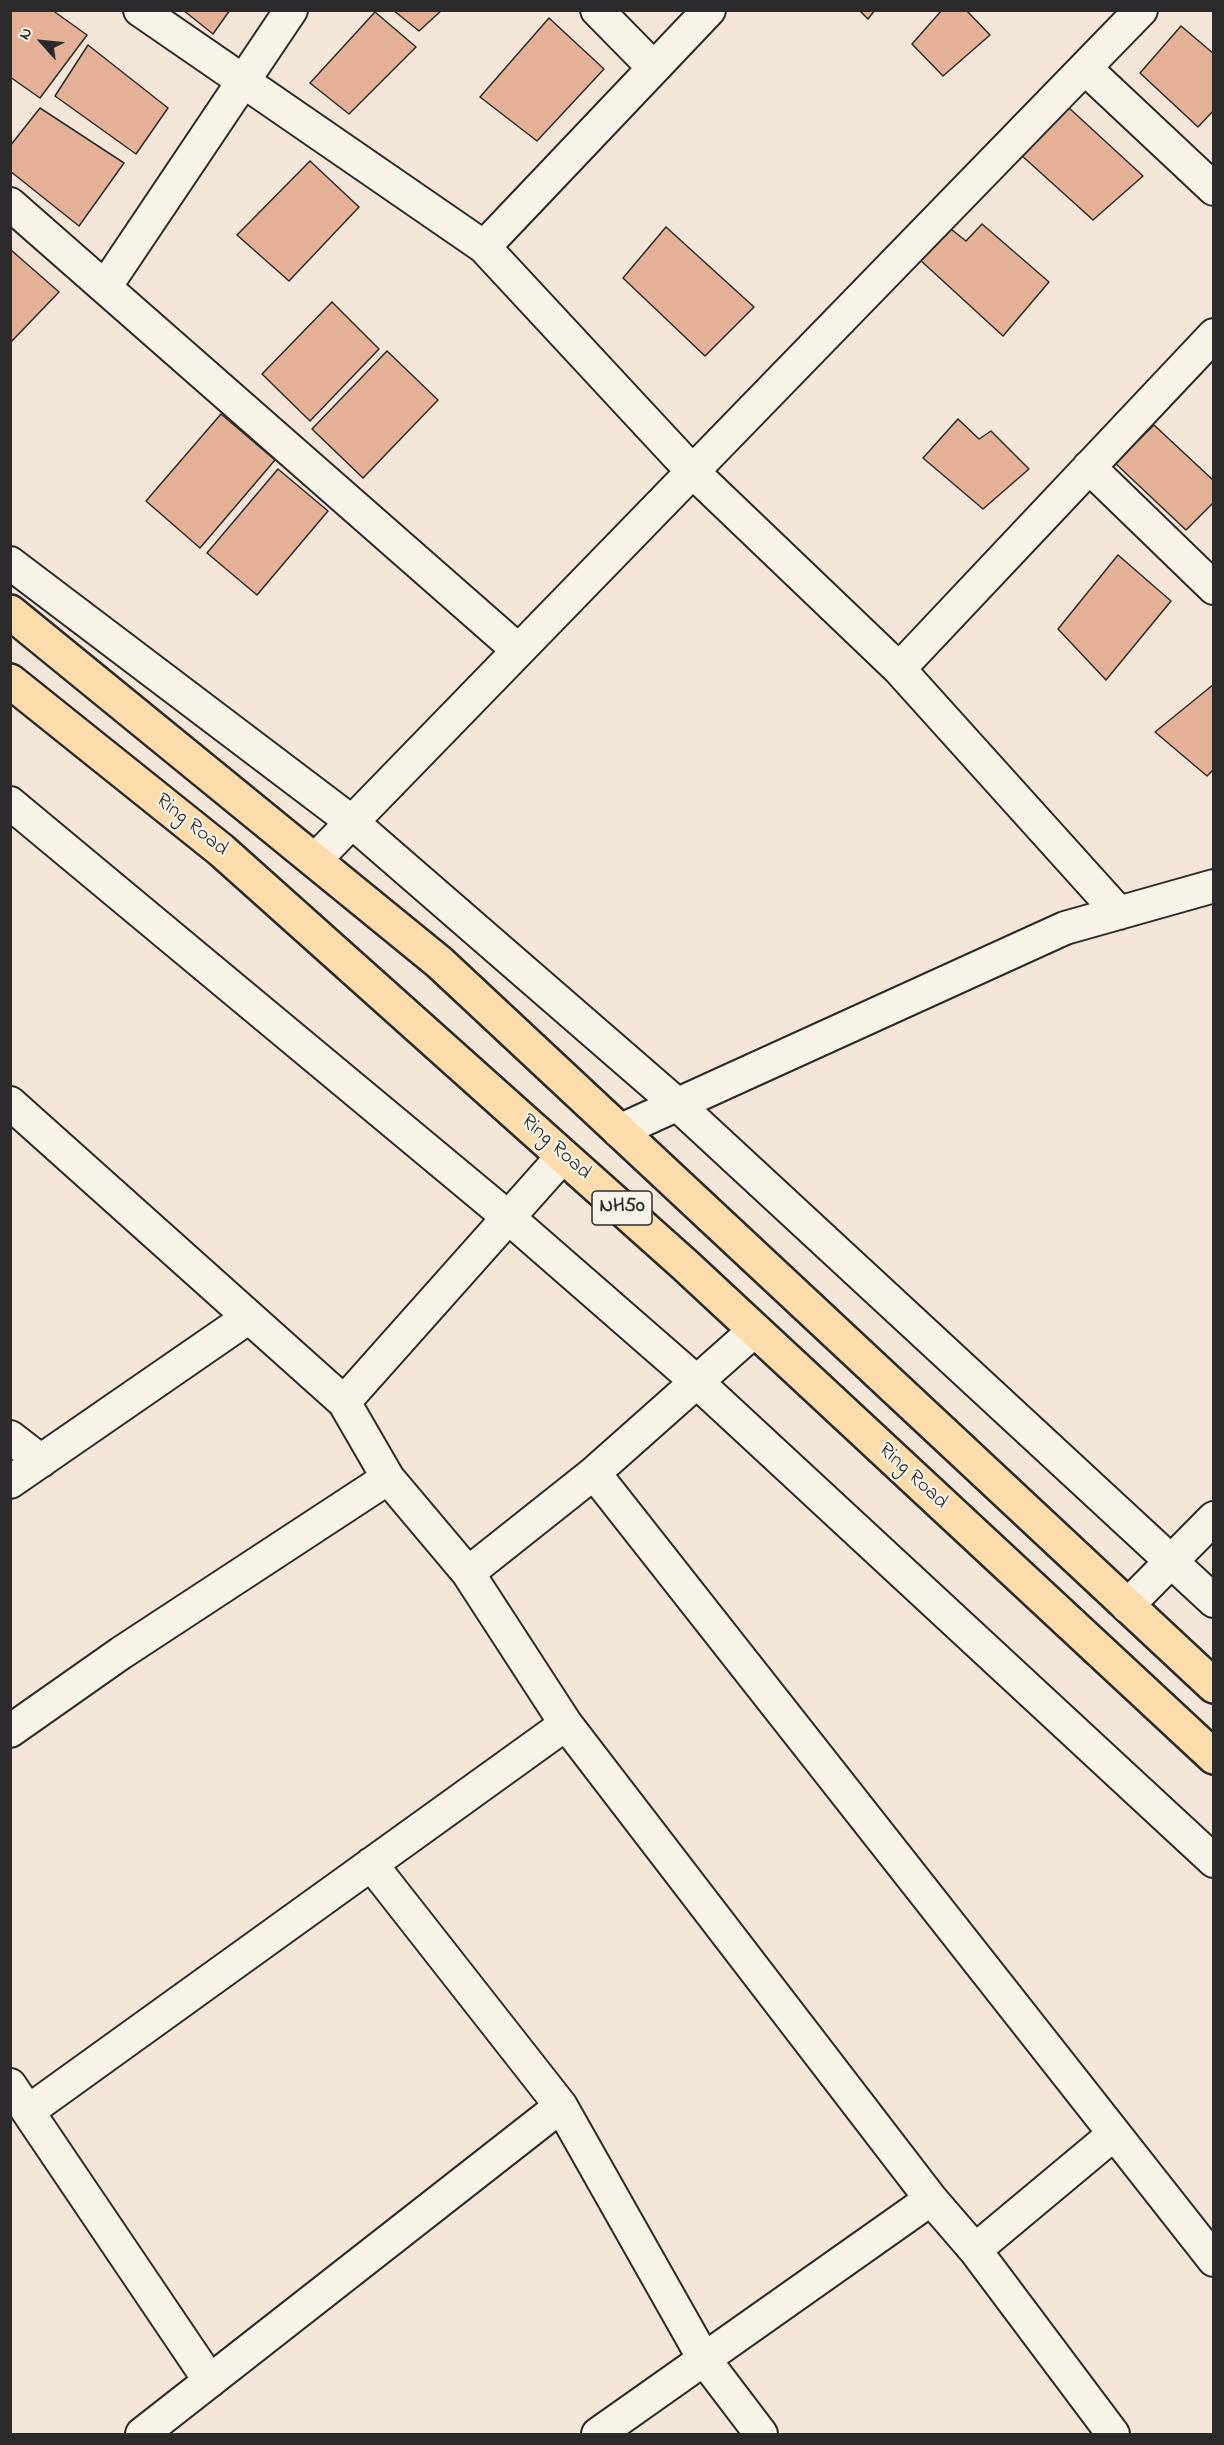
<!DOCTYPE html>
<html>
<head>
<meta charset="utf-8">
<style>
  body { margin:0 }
  #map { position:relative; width:1224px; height:2445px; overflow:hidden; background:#f3e6d8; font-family:"Indie Flower",sans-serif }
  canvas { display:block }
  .frame { position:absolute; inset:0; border:12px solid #2b2b2b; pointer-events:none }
  .north { position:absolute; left:12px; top:12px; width:60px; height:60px; -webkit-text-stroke:4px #f7f3e8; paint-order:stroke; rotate:297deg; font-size:16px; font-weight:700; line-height:24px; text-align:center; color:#2b2b2b }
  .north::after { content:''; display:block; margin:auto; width:21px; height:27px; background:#2b2b2b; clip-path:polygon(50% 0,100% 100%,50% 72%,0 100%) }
</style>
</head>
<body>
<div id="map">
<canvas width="1224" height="2445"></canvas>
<div class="frame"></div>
<div class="north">N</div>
</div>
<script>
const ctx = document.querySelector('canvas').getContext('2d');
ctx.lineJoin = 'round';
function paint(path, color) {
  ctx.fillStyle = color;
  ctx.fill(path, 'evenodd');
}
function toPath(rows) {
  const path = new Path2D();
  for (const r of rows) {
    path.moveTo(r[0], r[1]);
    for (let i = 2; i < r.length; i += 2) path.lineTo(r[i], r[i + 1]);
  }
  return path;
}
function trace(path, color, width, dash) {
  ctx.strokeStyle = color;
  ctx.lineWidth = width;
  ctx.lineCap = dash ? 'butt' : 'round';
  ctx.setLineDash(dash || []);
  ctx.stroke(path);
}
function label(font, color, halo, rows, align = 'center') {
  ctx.font = font + ' "Indie Flower",sans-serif';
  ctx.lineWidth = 4.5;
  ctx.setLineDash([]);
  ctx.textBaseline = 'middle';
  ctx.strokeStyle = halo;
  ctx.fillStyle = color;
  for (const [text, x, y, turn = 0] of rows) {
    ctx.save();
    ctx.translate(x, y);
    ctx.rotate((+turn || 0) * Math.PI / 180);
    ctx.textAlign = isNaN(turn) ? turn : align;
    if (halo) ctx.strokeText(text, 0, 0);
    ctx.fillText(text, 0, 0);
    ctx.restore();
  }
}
const building = toPath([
  [10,10,52,10,87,35,40,98,10,77,10,10],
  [183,10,230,10,213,34,183,10],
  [393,10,442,10,419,31,393,10],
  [859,10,875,10,868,19,859,10],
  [942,10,966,10,990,35,943,76,912,44,942,10],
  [375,12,416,47,349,114,310,83,375,12],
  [549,18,604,69,537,141,480,97,549,18],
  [1181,26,1214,54,1214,110,1198,127,1140,73,1181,26],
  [88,45,168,108,136,154,55,96,88,45],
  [1068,107,1143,176,1093,220,1020,154,1068,107],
  [40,108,124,163,79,226,10,171,10,146,40,108],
  [310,161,359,207,289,281,237,235,310,161],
  [982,224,1049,282,1003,336,919,259,947,226,966,241,982,224],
  [666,227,754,307,705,356,623,278,666,227],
  [11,250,59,292,10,343,10,250,11,250],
  [332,302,379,349,310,421,262,374,332,302],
  [387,351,438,400,363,478,312,429,387,351],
  [221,414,275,460,200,548,146,501,221,414],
  [958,419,979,439,991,431,1029,469,983,509,923,458,958,419],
  [1154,425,1214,481,1214,502,1186,530,1115,463,1154,425],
  [278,469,328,511,257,595,207,553,278,469],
  [1118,555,1171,601,1106,680,1058,629,1118,555],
  [1214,684,1214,769,1207,776,1155,732,1214,684]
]);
paint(building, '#e4b197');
trace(building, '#2b2b2b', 1.5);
const minor = toPath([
  [140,10,484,247,693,472,899,669,1119,913],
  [597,10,654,68],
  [1085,68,1214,189],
  [10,204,518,650],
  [484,247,709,10],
  [105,287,291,10],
  [1089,467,1214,588],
  [10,563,352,822,678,1105,1214,1601],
  [899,669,1214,335],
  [10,803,509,1218,697,1382,1214,1861],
  [315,860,1141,10],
  [10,1103,344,1402,388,1478,468,1573,566,1724,931,2199,975,2250,1113,2434],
  [619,1131,1065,928,1214,886],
  [755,1330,594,1473,1214,2260],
  [344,1402,563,1156],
  [10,1437,41,1461],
  [10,1482,249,1317],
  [468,1573,594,1473],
  [1127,1606,1214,1518],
  [10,1731,121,1653,388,1478],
  [371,1864,561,2106,704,2359,761,2434],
  [10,2085,210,2381],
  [30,2110,566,1724],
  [975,2250,1114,2134],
  [142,2434,561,2106],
  [598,2434,931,2199]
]);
const trunk = toPath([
  [10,612,439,962,1214,1686],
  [10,681,221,850,563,1156,684,1264,1214,1757]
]);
trace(minor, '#2b2b2b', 36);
trace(trunk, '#2b2b2b', 38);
trace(minor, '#f7f3e8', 32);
trace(trunk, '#fddcac', 33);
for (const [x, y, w] of [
  [622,1208,60]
]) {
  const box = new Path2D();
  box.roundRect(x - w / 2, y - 17, w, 34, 4.5);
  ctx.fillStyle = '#f7f3e8';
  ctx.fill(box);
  trace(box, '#2b2b2b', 1.5);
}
label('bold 20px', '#2b2b2b', null, [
  ["NH50",622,1208]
]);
label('21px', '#2b2b2b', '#f7f3e8', [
  ["Ring Road",191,826,39],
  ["Ring Road",555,1148,42],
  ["Ring Road",912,1477,43]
]);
</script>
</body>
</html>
